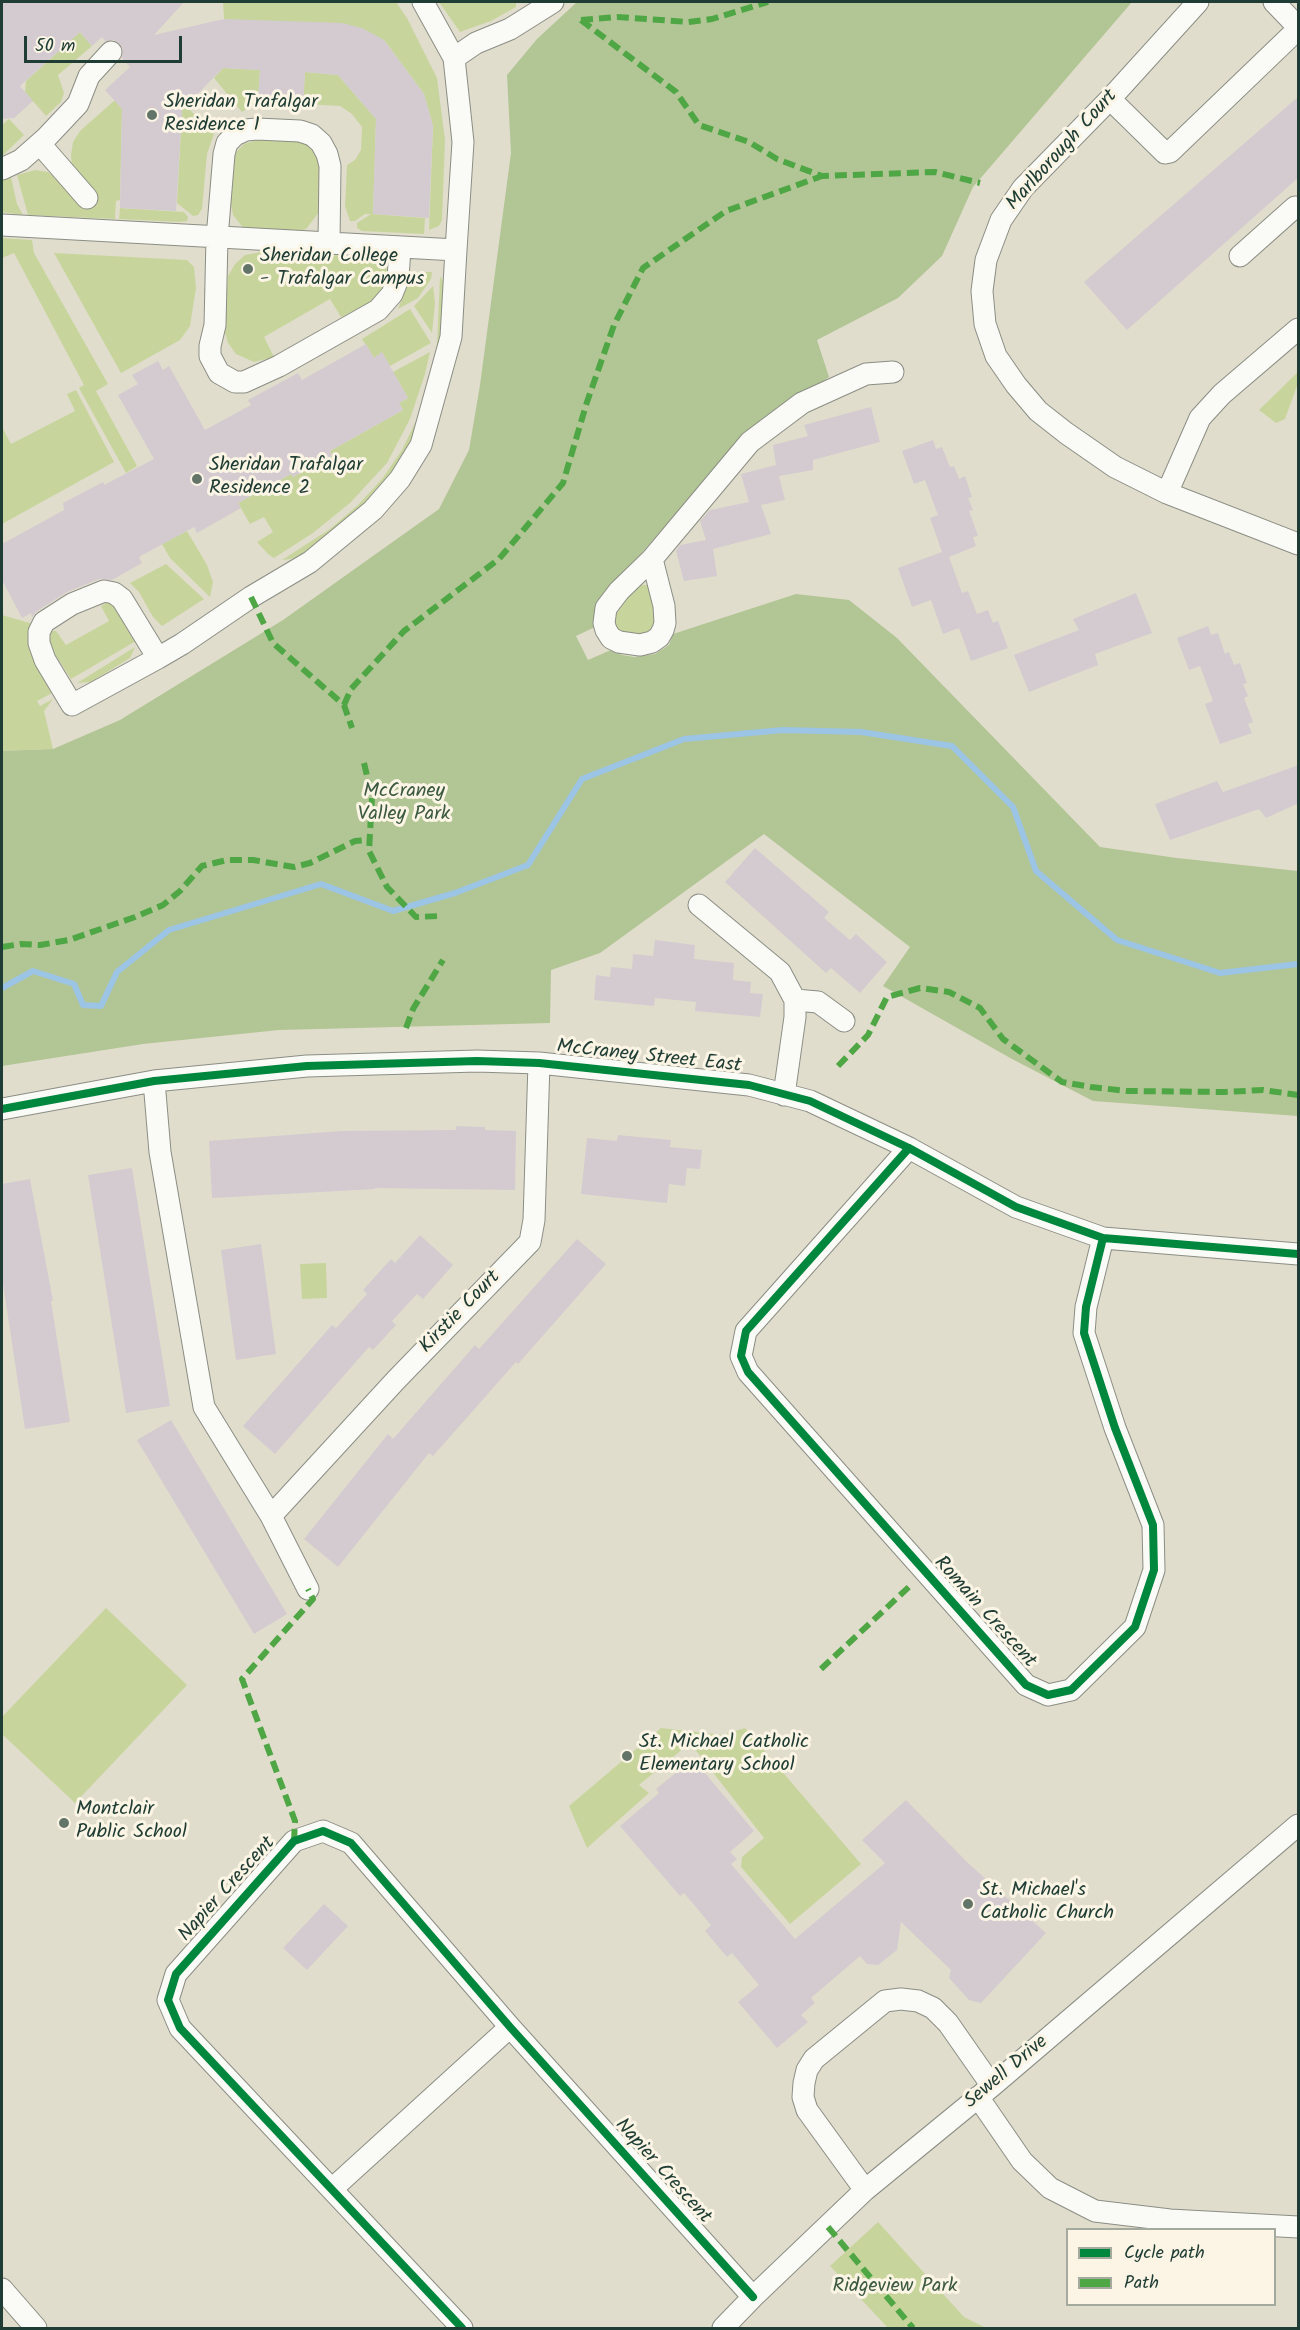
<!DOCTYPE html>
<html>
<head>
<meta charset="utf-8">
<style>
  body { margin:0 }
  #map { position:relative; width:1300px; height:2330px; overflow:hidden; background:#e1ddcc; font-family:Kalam,sans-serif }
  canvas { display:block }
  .frame { position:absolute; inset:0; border:3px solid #1f3d34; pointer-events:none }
  .legend { position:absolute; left:1066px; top:2228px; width:210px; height:78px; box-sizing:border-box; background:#fcf5e5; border:2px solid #a4ab9e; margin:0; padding:8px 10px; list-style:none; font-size:18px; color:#1f3d34 }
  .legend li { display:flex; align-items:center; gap:12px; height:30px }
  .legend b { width:30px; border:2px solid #a4ab9e }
  .scale { position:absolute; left:24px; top:36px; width:158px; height:27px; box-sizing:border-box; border:3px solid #1f3d34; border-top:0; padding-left:8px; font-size:18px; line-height:21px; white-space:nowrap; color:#1f3d34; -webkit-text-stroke:4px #fcf5e5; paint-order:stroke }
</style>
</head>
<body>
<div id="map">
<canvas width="1300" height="2330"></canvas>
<div class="frame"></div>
<ul class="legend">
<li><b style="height:8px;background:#00873e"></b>Cycle path</li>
<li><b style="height:8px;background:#4fa644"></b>Path</li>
</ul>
<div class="scale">50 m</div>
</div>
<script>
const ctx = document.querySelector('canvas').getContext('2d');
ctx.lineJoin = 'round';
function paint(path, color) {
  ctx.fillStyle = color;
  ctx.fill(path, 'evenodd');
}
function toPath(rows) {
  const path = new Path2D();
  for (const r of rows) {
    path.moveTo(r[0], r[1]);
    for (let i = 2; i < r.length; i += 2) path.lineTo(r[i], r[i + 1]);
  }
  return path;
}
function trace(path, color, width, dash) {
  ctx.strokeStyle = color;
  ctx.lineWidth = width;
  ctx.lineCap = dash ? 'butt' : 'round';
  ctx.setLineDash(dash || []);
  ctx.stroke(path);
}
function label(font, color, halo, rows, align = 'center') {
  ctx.font = font + ' Kalam,sans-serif';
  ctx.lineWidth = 6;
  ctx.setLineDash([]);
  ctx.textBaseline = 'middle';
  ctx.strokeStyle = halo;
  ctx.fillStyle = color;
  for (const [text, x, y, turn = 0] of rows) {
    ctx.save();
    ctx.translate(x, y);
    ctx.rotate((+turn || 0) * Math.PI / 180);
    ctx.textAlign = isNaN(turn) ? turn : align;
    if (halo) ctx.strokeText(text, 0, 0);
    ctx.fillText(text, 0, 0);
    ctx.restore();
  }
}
paint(toPath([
  [223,2,396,2,407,18,437,78,445,140,442,220,439,226,429,230,433,126,424,94,384,40,224,19],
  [439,2,516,2,516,7,491,21,460,32],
  [80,32,92,46,58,75,64,93,61,102,46,116,25,92,26,81],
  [223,68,260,70,258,102,242,112,214,78],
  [305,72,338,75,376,119,373,214,425,218,424,234,362,231,357,228,357,223,371,214,365,214,355,221,350,221,345,206,347,165,355,160,361,150,362,127,352,114,340,106,303,104],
  [115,100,122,109,120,200,116,201,115,219,28,215,17,175,35,170,48,172,55,177,72,168,71,155,73,142,80,131],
  [186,106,214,134,207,154,202,209,198,215,193,216,177,203,182,110],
  [9,119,24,135,2,156,2,125],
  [260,139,296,141,305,143,319,158,319,212,307,228,299,233,244,229,233,215,231,205,232,162,237,151,244,144],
  [11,177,17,204,23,215,2,212,2,180],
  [120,208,184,212,188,217,187,221,179,222,119,219],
  [2,238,32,240,34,253,108,384,96,391,137,466,126,473,79,388,84,385,14,253,2,258],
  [261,252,374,257,386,263,388,283,376,300,341,317,330,299,264,337,274,357,254,362,236,354,228,343,224,329,228,276,235,264,245,255],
  [54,253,187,260,194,267,196,288,190,326,180,340,121,373],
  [419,272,432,272,431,279,418,298,398,309,408,282,413,275],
  [440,276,444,283,442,344,422,424,393,474,340,530,303,554,291,559,282,560,330,529,358,505,382,479,402,450,418,417,428,389,437,345],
  [433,286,435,303,432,333,414,306],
  [410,309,431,343,390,366,382,353,374,358,362,339],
  [430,352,425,374,410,419,387,463,350,503,313,533,274,558,268,554,257,542,273,532,264,517,250,524,238,503,291,474,293,477,332,456,330,451,403,410,399,403,408,398,393,372],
  [1298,372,1298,383,1285,419,1276,423,1259,410],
  [76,390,114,462,2,524,2,427,11,444,75,411,67,394],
  [187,531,207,565,213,582,210,597,170,558,162,544],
  [166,564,204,599,162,626,153,617,139,592,130,583],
  [640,585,648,585,656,605,654,628,648,635,627,638,613,627,614,609],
  [108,602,116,606,136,641,71,679,49,645,51,631,56,631,66,645,109,621,101,606],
  [2,615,33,624,52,693,37,701,40,706,53,699,44,711,53,749,2,751],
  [135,647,130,658,91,682,77,683],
  [326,1263,327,1298,302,1299,300,1264],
  [106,1608,187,1685,75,1803,2,1734,2,1717],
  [661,1728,722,1735,745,1728,861,1864,790,1924,741,1867,742,1857,764,1838,690,1743,639,1785,649,1793,587,1848,569,1806],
  [878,2222,964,2317,986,2328,888,2328,830,2266]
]), '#c7d59d');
paint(toPath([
  [577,2,1132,2,973,187,942,256,898,298,817,340,829,377,731,450,600,601,597,626,576,636,588,660,611,650,622,655,634,657,655,654,669,645,673,634,796,594,849,600,897,638,1100,847,1177,858,1298,871,1298,1116,1093,1101,1012,1059,883,986,910,947,764,834,600,953,551,970,550,1023,279,1030,143,1044,2,1066,2,751,53,749,120,720,283,620,439,509,469,450,480,385,511,153,507,75,537,39]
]), '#b2c595');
trace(toPath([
  [2,988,33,971,74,984,83,1005,101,1006,117,972,169,930,321,884,393,911,455,893,528,865,582,779,684,739,783,730,861,732,952,746,1013,807,1036,871,1117,940,1220,973,1298,964]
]), '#9cc4e5', 6);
paint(toPath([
  [2,2,184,2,154,35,224,19,342,23,362,28,384,40,424,94,433,126,429,218,373,214,376,119,338,75,305,72,303,104,258,102,260,70,223,68,182,110,176,211,120,208,122,109,105,90,130,67,122,58,123,48,114,40,105,41,102,37,92,46,80,32,20,86,33,101,14,118,2,119],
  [1299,96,1299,177,1127,330,1084,282],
  [366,344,374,358,382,352,408,398,399,403,403,410,330,451,332,456,293,477,291,474,238,503,241,508,197,533,194,527,139,557,142,563,112,580,99,579,67,592,37,611,32,617,31,613,22,618,2,580,2,544,64,510,63,503,103,482,104,485,154,459,118,395,138,384,132,375,158,361,163,370,169,366,205,430,251,405,248,400,298,373,302,380],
  [871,407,880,442,813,460,813,470,779,476,785,500,761,505,771,534,713,549,717,576,684,581,676,551,680,545,706,540,700,521,710,510,749,502,741,474,776,465,773,445,808,436,804,425],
  [933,440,936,449,942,447,950,467,954,466,959,479,965,476,972,497,968,498,973,510,969,511,978,536,973,537,976,546,949,557,962,593,968,591,977,614,988,610,993,623,998,621,1008,648,971,661,959,628,943,634,931,600,912,607,898,568,942,552,930,518,938,515,925,480,914,484,902,451],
  [1136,593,1152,633,1095,654,1098,665,1029,692,1014,655,1079,630,1073,619],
  [1208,626,1211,635,1218,633,1225,654,1229,652,1234,665,1240,663,1247,683,1243,684,1248,696,1244,698,1253,722,1248,724,1252,733,1220,744,1205,704,1213,701,1200,666,1189,670,1177,638],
  [1299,765,1299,803,1266,818,1259,809,1170,840,1155,804,1217,781,1223,792],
  [755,848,829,912,824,918,850,940,856,934,887,962,860,993,831,968,826,973,725,882],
  [655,940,695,945,694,959,734,963,733,980,751,982,750,993,763,994,760,1017,695,1011,696,1002,686,1001,655,998,654,1006,594,1000,596,975,610,977,611,967,632,969,633,954,653,956],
  [456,1126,485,1127,485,1130,516,1131,515,1190,375,1188,375,1189,212,1198,209,1141,341,1131,456,1130],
  [618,1135,671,1140,670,1147,702,1150,700,1169,687,1168,685,1186,669,1184,667,1203,581,1194,587,1138,617,1141],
  [132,1168,170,1406,126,1413,88,1175],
  [30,1179,53,1301,51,1301,70,1422,25,1429,2,1277,2,1184],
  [420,1235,453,1265,423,1299,417,1294,392,1321,396,1325,373,1350,369,1347,275,1454,243,1426,332,1325,336,1328,367,1294,363,1290,391,1259,395,1263],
  [577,1239,606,1264,518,1364,516,1362,433,1456,429,1453,338,1567,304,1539,388,1434,393,1439,475,1345,479,1349],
  [261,1244,276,1354,236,1360,221,1250],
  [171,1420,287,1614,254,1634,137,1440],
  [693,1759,754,1831,730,1852,737,1859,731,1864,795,1939,885,1863,862,1840,906,1800,968,1863,1046,1933,981,2003,969,2000,949,1978,951,1970,901,1922,897,1950,878,1965,867,1964,860,1956,811,1998,815,2003,801,2015,808,2022,777,2048,738,2002,759,1985,732,1953,727,1957,705,1931,711,1925,684,1893,680,1896,620,1826,659,1793,656,1789],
  [324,1904,348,1926,307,1970,283,1948]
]), '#d3cbd0');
const minor = toPath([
  [1198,2,1110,99,1023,188,1001,220,986,260,982,291,985,324,996,356,1016,385,1038,411,1066,433,1115,467,1167,493,1298,544],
  [1274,2,1298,27],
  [454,58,476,43,510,29,553,2],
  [1110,99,1165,153,1170,152,1298,29],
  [40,144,87,198],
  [2,169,21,160,46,138,78,104,89,76,111,52],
  [2,225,456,250,463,142,454,58,423,2],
  [329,243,330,166,327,154,321,143,312,135,300,131,257,129,246,130,235,135,227,143,224,154,217,238,215,325,210,346,210,356,219,373,235,382,244,382,279,366,378,310,392,294,398,279,400,247],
  [1240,256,1295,207],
  [1167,493,1200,418,1222,394,1298,329],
  [652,559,664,606,665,623,663,630,659,637,652,642,640,645,619,642,611,638,606,630,604,623,606,608,619,591,652,559,750,442,802,403,866,374,893,372],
  [158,658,122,599,114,593,104,591,72,604,44,622,39,632,39,643,45,660,72,705,158,658,182,644,251,597,310,562,373,510,400,479,421,445,451,337,456,250],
  [699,905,780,972,795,1000,795,1017,784,1095],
  [795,1000,818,1002,844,1021],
  [154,1081,160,1152,204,1407,271,1516,396,1380,530,1242,534,1220,539,1063],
  [2,1109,154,1081,307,1066,477,1061,539,1063,749,1085,810,1101,909,1148,1016,1207,1103,1238,1298,1254],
  [909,1148,746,1331,741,1356,748,1372,1026,1685,1048,1695,1071,1690,1135,1627,1154,1570,1153,1525,1115,1428,1084,1333,1086,1307,1103,1238],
  [271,1516,308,1589],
  [978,2097,1022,2161,1050,2188,1095,2211,1170,2220,1298,2227],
  [332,2189,510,2027],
  [865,2190,807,2110,803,2097,804,2083,807,2070,814,2059,885,2001,901,1999,918,2001,933,2008,948,2023,992,2086],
  [2,2289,36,2328],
  [462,2328,180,2028,168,2000,176,1974,294,1841,323,1831,351,1843,510,2027,753,2297],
  [723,2328,753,2297,865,2190,992,2086,1298,1825]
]);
trace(minor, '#8b8e84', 23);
trace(minor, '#fafaf7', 21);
trace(toPath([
  [581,20,676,92,699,125,749,142,777,159,822,176,935,172,980,183],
  [581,20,617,17,688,22,712,19,768,2],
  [251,597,273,643,344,705,352,728],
  [344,705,351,689,404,631,499,559,563,483,587,402,614,325,643,268,726,211,822,176],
  [364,763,372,797,369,851,387,887,416,917,440,916],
  [2,947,21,944,40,945,69,940,135,917,163,905,180,891,202,866,227,860,253,860,294,867,310,863,355,841,370,840],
  [406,1028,413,1009,443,960],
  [838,1066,868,1035,887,997,920,988,949,992,980,1008,1003,1039,1062,1082,1091,1087,1127,1091,1225,1092,1263,1090,1298,1095],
  [821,1669,911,1585],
  [294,1841,295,1821,242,1679,313,1599,308,1589],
  [828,2227,913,2328]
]), '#4fa644', 6, [12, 6]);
trace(toPath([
  [2,1109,154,1081,307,1066,477,1061,539,1063,749,1085,810,1101,909,1148,1016,1207,1103,1238,1298,1254],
  [909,1148,746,1331,741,1356,748,1372,1026,1685,1048,1695,1071,1690,1135,1627,1154,1570,1153,1525,1115,1428,1084,1333,1086,1307,1103,1238],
  [462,2328,180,2028,168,2000,176,1974,294,1841,323,1831,351,1843,510,2027,753,2297]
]), '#00873e', 8);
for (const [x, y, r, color] of [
  [152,115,6,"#637569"],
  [248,269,6,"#637569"],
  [197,479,6,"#637569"],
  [627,1756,6,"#637569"],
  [64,1823,6,"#637569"],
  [968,1904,6,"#637569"]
]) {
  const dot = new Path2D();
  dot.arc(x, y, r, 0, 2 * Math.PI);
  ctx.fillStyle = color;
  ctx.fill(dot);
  trace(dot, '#fcf5e5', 2);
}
label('20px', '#1f3d34', '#fcf5e5', [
  ["Sheridan Trafalgar",164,104],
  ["Residence 1",164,127],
  ["Sheridan College",260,258],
  ["- Trafalgar Campus",260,281],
  ["Sheridan Trafalgar",209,467],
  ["Residence 2",209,490],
  ["St. Michael Catholic",639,1744],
  ["Elementary School",639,1767],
  ["Montclair",76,1811],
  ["Public School",76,1834],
  ["St. Michael's",980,1892],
  ["Catholic Church",980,1915]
], 'left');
label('20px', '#1f3d34', '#fcf5e5', [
  ["Marlborough Court",1063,151,-48],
  ["McCraney Street East",649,1058,6],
  ["Kirstie Court",461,1313,-46],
  ["Romain Crescent",984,1613,48],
  ["Napier Crescent",228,1890,-48],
  ["Sewell Drive",1007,2073,-40],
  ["Napier Crescent",662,2172,48]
]);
label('20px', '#3c5a41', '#fcf5e5', [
  ["McCraney",404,793],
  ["Valley Park",404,816],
  ["Ridgeview Park",895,2288]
]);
</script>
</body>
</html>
